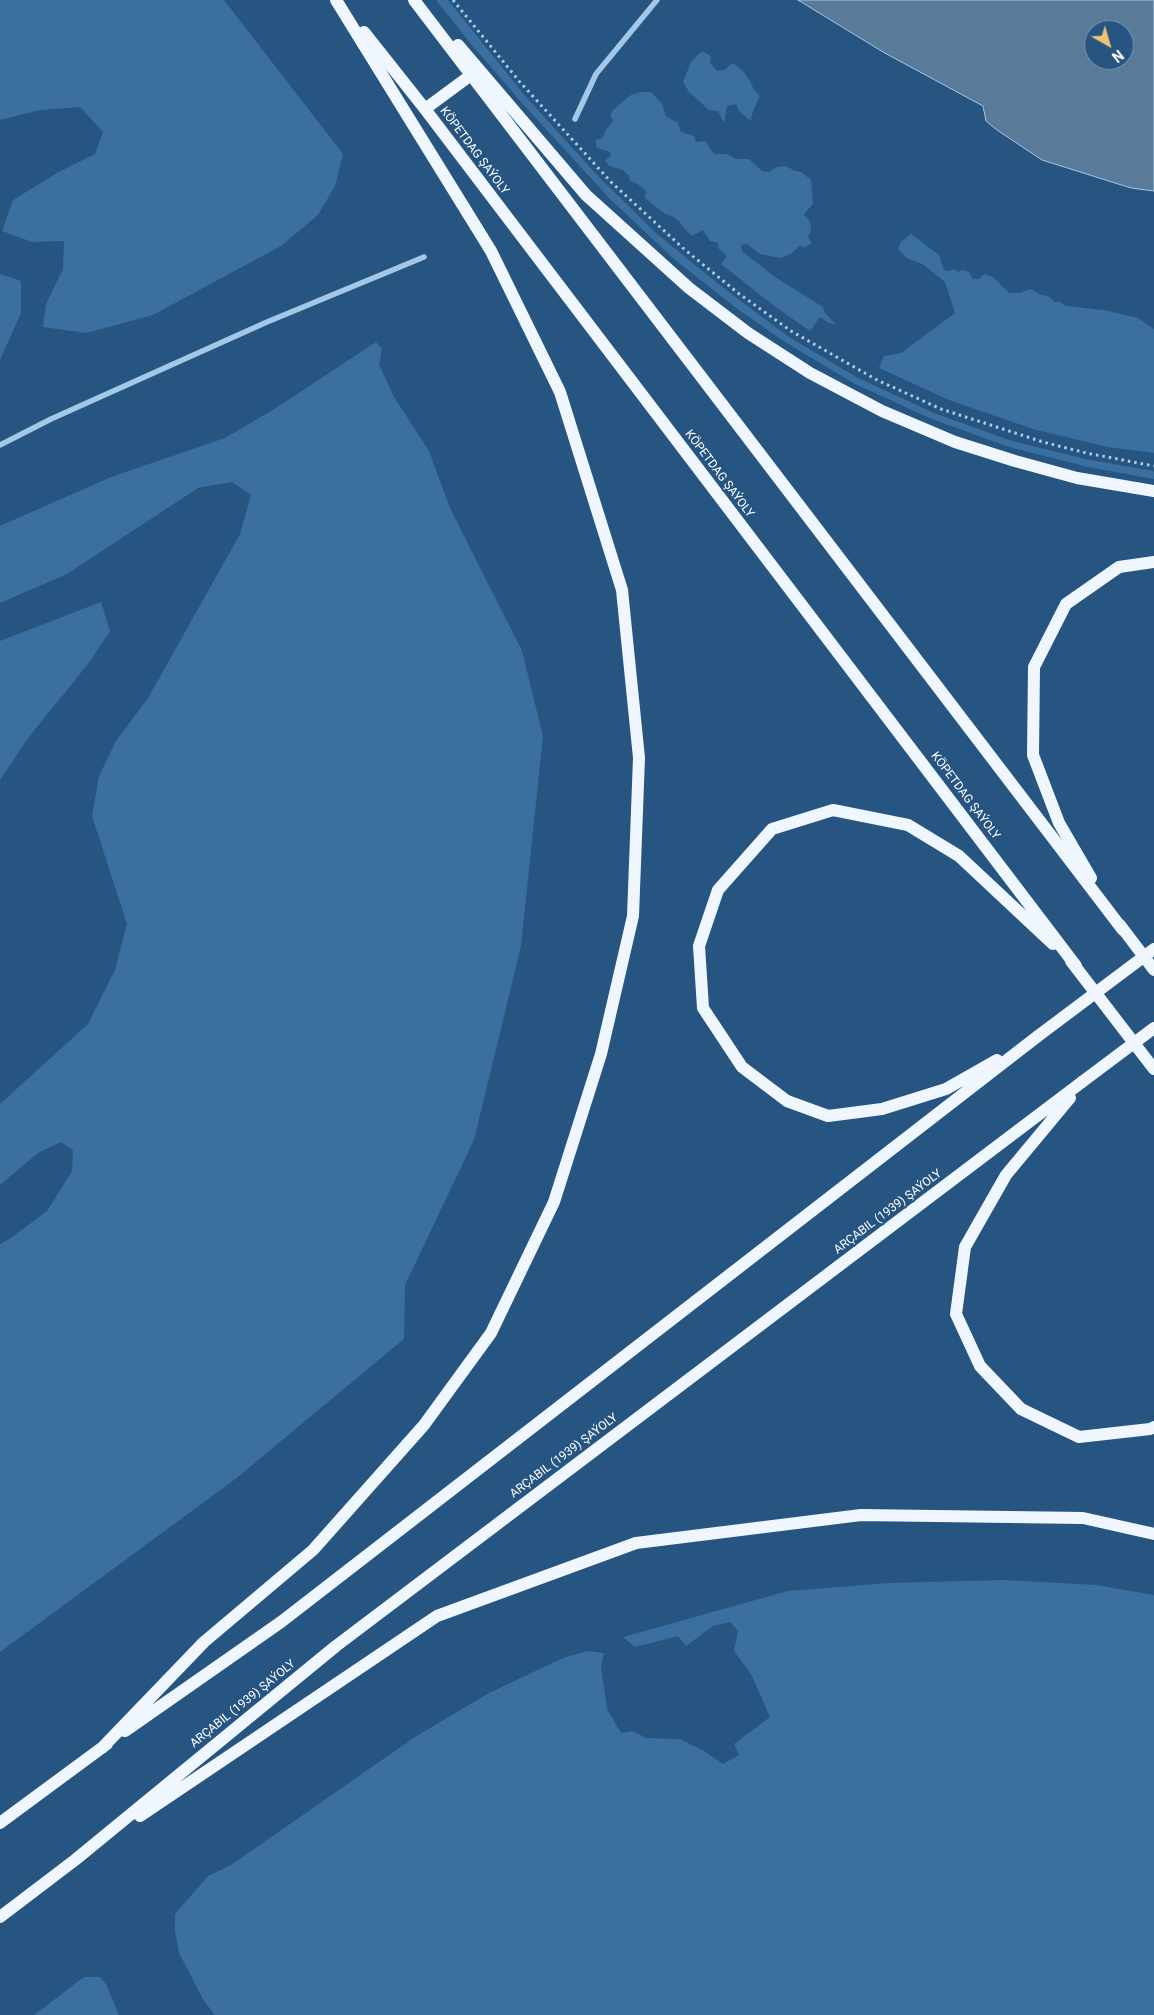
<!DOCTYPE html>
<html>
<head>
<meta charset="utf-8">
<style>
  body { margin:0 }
  #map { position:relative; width:1154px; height:2015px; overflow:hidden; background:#265582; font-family:Roboto,sans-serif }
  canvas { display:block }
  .north { position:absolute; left:1084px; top:20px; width:50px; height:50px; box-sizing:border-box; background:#265582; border:1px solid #7d99b4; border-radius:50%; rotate:142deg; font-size:14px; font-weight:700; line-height:20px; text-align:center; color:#fff }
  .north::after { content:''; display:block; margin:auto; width:18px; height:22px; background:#efc374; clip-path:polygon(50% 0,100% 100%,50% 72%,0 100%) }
</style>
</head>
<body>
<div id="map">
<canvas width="1154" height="2015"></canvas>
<div class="north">N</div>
</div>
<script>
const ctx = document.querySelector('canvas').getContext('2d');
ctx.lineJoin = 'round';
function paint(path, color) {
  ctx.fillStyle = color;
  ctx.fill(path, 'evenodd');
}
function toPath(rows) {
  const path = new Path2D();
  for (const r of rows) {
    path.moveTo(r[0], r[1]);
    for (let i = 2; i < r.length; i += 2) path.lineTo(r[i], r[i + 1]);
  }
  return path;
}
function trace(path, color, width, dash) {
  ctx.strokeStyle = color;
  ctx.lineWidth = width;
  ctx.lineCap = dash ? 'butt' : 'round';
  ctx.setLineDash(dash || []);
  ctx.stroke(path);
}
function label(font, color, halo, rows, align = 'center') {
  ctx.font = font + ' Roboto,sans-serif';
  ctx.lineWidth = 4;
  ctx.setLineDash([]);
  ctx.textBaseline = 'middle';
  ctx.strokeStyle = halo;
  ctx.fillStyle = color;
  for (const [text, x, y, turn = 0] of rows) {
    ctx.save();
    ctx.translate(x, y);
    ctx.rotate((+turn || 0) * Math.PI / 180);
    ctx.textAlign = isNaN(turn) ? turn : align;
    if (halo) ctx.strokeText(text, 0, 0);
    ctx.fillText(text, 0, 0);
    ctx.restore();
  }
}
paint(toPath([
  [0,0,224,0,343,154,335,186,318,215,281,246,153,315,86,333,43,327,46,304,63,269,64,241,32,242,2,231,13,200,57,173,95,154,103,132,80,107,40,110,0,120],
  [436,0,448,0,527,98,598,176,657,234,721,286,789,337,858,378,934,413,1012,441,1090,460,1154,471,1154,479,1088,467,1009,447,932,419,855,384,785,342,736,308,674,259,609,198,522,103,471,44],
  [702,51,711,56,710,63,717,71,724,70,733,63,744,72,751,83,754,90,760,96,753,111,751,120,748,119,739,111,736,104,727,106,724,123,718,111,709,110,689,92,683,82,691,62],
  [641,92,651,92,662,104,666,116,678,123,681,132,694,136,696,142,705,141,714,154,727,154,736,159,749,159,762,171,769,172,777,167,786,166,795,171,801,172,811,180,813,204,804,214,810,222,811,231,808,237,812,243,805,247,799,246,791,254,780,258,760,254,747,244,741,245,742,251,775,277,823,307,824,312,836,324,829,323,820,317,810,331,773,305,721,264,727,256,719,249,718,243,710,241,703,230,692,236,684,228,679,221,672,216,665,214,645,198,646,191,636,183,630,181,629,176,623,170,609,166,605,160,611,156,610,152,597,148,595,140,603,138,605,131,613,121,610,114,617,106,631,95],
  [911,234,939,255,944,270,948,271,954,269,958,272,962,270,969,272,973,279,979,279,985,274,993,277,1009,293,1020,293,1030,289,1039,294,1050,297,1054,302,1060,302,1065,306,1104,310,1138,318,1154,329,1154,453,1107,447,1033,429,949,400,879,368,884,356,901,353,955,313,945,282,924,265,907,258,898,249,901,242],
  [0,274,21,281,21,313,0,360],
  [376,342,382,349,379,365,394,397,429,451,450,508,522,651,543,736,521,946,474,1140,405,1285,404,1339,234,1480,0,1652,0,1244,11,1238,47,1211,72,1171,73,1150,61,1142,38,1153,0,1185,0,1104,88,1024,115,970,127,924,92,816,99,776,116,741,148,698,240,534,251,495,232,482,198,488,67,574,0,603,0,526,111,477,225,438,276,408],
  [101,602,110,631,88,664,28,738,0,780,0,641],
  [1005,1580,1096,1585,1154,1595,1154,2015,215,2015,204,2001,179,1953,175,1930,175,1914,208,1876,231,1865,415,1737,489,1693,563,1658,587,1651,604,1653,601,1666,607,1709,621,1733,633,1731,646,1738,680,1739,704,1751,723,1764,739,1755,734,1744,770,1717,751,1674,734,1651,738,1631,730,1622,713,1626,686,1646,678,1636,635,1647,623,1637,788,1591,888,1583],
  [84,1977,100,1977,106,1984,119,2015,34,2015]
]), '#3b6f9f');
const water = toPath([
  [798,0,1154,0,1154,191,1131,188,1042,160,997,130,986,121,983,106,883,52,798,0],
  [1094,30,1124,30,1124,60,1094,60,1094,30]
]);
paint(water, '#597a99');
trace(water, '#a3c8e7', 1);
trace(toPath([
  [575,119,596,74,657,0],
  [0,445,51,419,267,322,424,257]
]), '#a3c8e7', 5.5);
trace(toPath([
  [453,0,519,81,611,182,684,249,738,293,791,331,877,380,941,409,1043,442,1086,453,1154,466]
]), '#aecce7', 3, [2.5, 4]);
trace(toPath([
  [414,0,1123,930],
  [364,32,425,109,1076,966],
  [458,45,586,195,689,288,748,333,810,373,882,411,955,442,1015,461,1077,478,1154,491],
  [425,109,471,75],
  [1091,878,1059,823,1033,755,1034,667,1066,604,1119,567,1154,562],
  [1120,925,1154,970],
  [1071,961,1154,1069],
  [997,1060,946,1089,882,1109,828,1116,787,1101,742,1067,703,1008,699,946,718,890,772,829,833,810,908,825,959,856,1053,944],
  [1070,1098,1006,1175,965,1247,956,1314,980,1366,1021,1409,1079,1437,1150,1429,1154,1427],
  [125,1731,281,1622,1038,1036],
  [102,1748,204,1642,313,1550,424,1425,491,1333,554,1202,601,1054,633,916,639,758,622,590,560,392,491,251,336,0],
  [140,1816,437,1616,636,1543,861,1515,1083,1518,1154,1534],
  [0,1823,107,1744],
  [0,1917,75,1860,336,1646,1082,1082]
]), '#f0f6fd', 12);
trace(toPath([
  [1038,1036,1154,949],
  [1082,1082,1154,1028]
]), '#f0f6fd', 12);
label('12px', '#fff', '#265582', [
  ["KÖPETDAG ŞAÝOLY",474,151,53],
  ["KÖPETDAG ŞAÝOLY",719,474,53],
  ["KÖPETDAG ŞAÝOLY",965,796,53],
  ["ARÇABIL (1939) ŞAÝOLY",888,1212,-37],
  ["ARÇABIL (1939) ŞAÝOLY",564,1456,-37],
  ["ARÇABIL (1939) ŞAÝOLY",243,1704,-39]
]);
</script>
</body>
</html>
